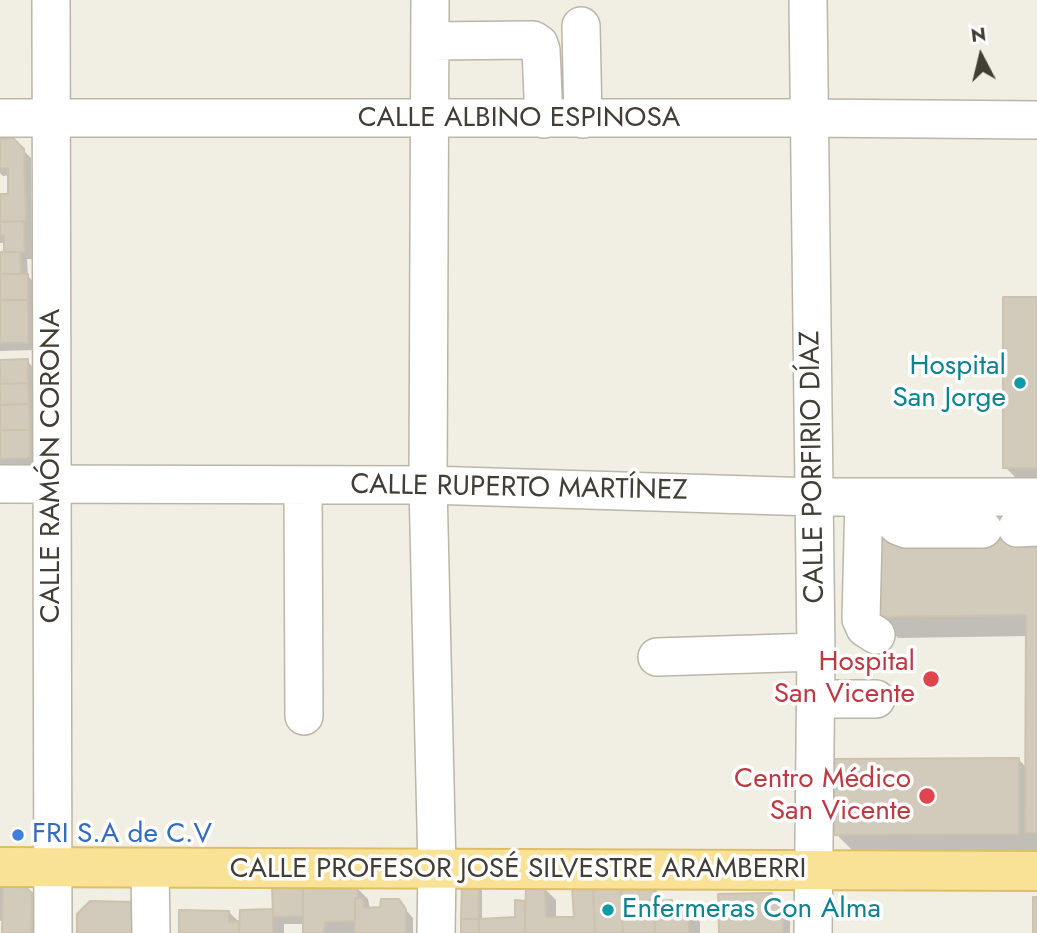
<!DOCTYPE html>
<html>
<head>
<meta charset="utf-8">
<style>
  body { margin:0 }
  #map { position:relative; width:1037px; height:933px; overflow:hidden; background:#f1eee4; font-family:Jost,sans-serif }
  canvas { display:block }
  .north { position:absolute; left:946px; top:21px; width:70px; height:70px; -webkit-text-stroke:5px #fff; paint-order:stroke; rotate:353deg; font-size:19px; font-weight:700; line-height:28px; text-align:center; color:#433e35 }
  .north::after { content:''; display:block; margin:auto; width:24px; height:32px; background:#433e35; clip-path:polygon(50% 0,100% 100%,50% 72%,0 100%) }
</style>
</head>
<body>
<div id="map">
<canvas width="1037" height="933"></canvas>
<div class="north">N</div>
</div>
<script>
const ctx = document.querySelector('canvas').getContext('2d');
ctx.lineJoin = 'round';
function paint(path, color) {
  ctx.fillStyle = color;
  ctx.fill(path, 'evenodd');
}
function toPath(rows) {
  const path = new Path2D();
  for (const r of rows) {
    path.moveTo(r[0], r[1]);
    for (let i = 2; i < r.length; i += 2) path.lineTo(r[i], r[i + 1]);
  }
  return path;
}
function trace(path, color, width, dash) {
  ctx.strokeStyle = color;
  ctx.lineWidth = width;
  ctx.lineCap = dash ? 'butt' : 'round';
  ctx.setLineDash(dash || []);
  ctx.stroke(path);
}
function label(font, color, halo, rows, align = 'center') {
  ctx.font = font + ' Jost,sans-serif';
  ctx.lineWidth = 7;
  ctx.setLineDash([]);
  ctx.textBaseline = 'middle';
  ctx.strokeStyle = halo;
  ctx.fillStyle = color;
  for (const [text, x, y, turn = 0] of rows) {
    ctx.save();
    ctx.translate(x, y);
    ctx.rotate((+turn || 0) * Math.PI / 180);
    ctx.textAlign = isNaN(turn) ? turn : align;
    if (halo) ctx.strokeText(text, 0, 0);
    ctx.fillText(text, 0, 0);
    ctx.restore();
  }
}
paint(toPath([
  [0,140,13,140,31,158,32,259,27,259,28,276,48,297,35,350,0,351,0,254,6,254,6,243,0,243,0,196,10,195,10,175,3,176,0,173],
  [1037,299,1037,489,1027,489,1005,467],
  [0,361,27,361,35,369,36,465,0,466],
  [1037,537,1037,855,857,855,836,834,1018,759,1027,768,1027,636,898,638,876,616],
  [0,884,5,889,23,888,39,903,39,933,4,933,4,920,0,921],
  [478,885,482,888,482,920,517,919,525,903,527,905,544,888,556,900,556,919,576,919,653,887,661,895,661,902,671,902,679,910,688,910,700,922,700,933,463,933],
  [356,887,368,899,370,909,382,909,398,901,413,918,413,933,305,933,305,924,284,924,284,933,181,933,229,912,242,925,274,910],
  [782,905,790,913,790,933,720,933]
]), '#0003');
const building = toPath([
  [13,138,24,149,26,221,0,222,0,194,8,194,8,168,0,168,0,139,13,138],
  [24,221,25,252,4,252,4,235,0,235,0,222,24,221],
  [0,252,20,252,21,274,0,274,0,252],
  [0,274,28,274,28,300,0,300,0,274],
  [1003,297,1037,297,1037,468,1003,468,1003,297],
  [0,300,28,300,28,343,0,343,0,300],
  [28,359,28,383,0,384,0,360,28,359],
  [28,383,29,404,0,405,0,384,28,383],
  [29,404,30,430,0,430,0,405,29,404],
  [0,430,30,430,30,456,27,458,0,459,0,430],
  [1037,535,1037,833,1025,833,1026,615,874,617,872,539,1037,535],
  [1019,758,1019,834,834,835,834,759,1019,758],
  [462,883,479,883,479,919,461,919,462,883],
  [272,885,303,886,303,916,273,917,272,885],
  [357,885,358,898,355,898,355,921,325,922,324,933,303,933,303,886,357,885],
  [653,885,655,933,623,933,621,886,653,885],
  [24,886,32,893,31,933,2,933,3,887,24,886],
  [526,886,545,887,546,917,574,917,572,887,593,886,595,933,525,933,526,886],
  [593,886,621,886,623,933,595,933,593,886],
  [771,893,783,904,783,933,719,933,718,894,771,893],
  [1033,897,1037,897,1037,933,1033,933,1033,897],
  [355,898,363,898,364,908,380,907,381,899,399,899,406,909,406,933,355,933,355,898],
  [515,900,525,901,525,933,479,933,479,919,515,917,515,900],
  [672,900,672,909,689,908,689,933,655,933,654,901,672,900],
  [90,901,135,902,136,933,77,933,77,914,90,901],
  [273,909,273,933,239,933,240,910,273,909],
  [179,910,229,911,229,922,239,921,239,933,179,933,179,910],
  [461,919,479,919,479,933,461,933,461,919]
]);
paint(building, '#d2caba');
trace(building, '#cdc2ae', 2);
const minor = toPath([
  [51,0,53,933],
  [430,0,428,485,437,869,436,933],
  [808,0,816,652,813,933],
  [581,26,583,119],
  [430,41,533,40,539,44,541,50,544,119],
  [0,118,810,118,1037,120],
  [0,484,428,485,814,497,1037,497],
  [303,485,304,716],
  [864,497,861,619,865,628,876,635],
  [881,497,890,518,898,526,906,529,983,529],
  [1017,528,1037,527],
  [657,657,816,652],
  [815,699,876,699],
  [150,868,151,933]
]);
const major = toPath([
  [0,867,1037,871]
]);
trace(minor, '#bcb6a8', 40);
trace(major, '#ddbf66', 42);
trace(minor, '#fff', 37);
trace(major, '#f9e296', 38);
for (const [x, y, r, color] of [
  [1020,383,7,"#0f9aa8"],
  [931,679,9,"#e0444e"],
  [927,796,9,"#e0444e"],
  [18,835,7,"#3f7fe0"],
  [608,910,7,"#0f9aa8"]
]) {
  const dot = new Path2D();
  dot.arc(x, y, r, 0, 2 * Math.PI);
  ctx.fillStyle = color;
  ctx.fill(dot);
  trace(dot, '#fff', 2.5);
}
label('28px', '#433e35', '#fff', [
  ["CALLE ALBINO ESPINOSA",519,119],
  ["CALLE RAMÓN CORONA",52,466,-90],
  ["CALLE PORFIRIO DÍAZ",814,467,-91],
  ["CALLE RUPERTO MARTÍNEZ",519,489,1],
  ["CALLE PROFESOR JOSÉ SILVESTRE ARAMBERRI",518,870]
]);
label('28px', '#0d838f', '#fff', [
  ["Hospital",1006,367],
  ["San Jorge",1006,399],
  ["Enfermeras Con Alma",622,910,"left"]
], 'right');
label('28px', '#be3a42', '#fff', [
  ["Hospital",915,663],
  ["San Vicente",915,695],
  ["Centro Médico",911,780],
  ["San Vicente",911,812]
], 'right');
label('28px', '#366cbe', '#fff', [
  ["FRI S.A de C.V",32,835]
], 'left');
</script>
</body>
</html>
